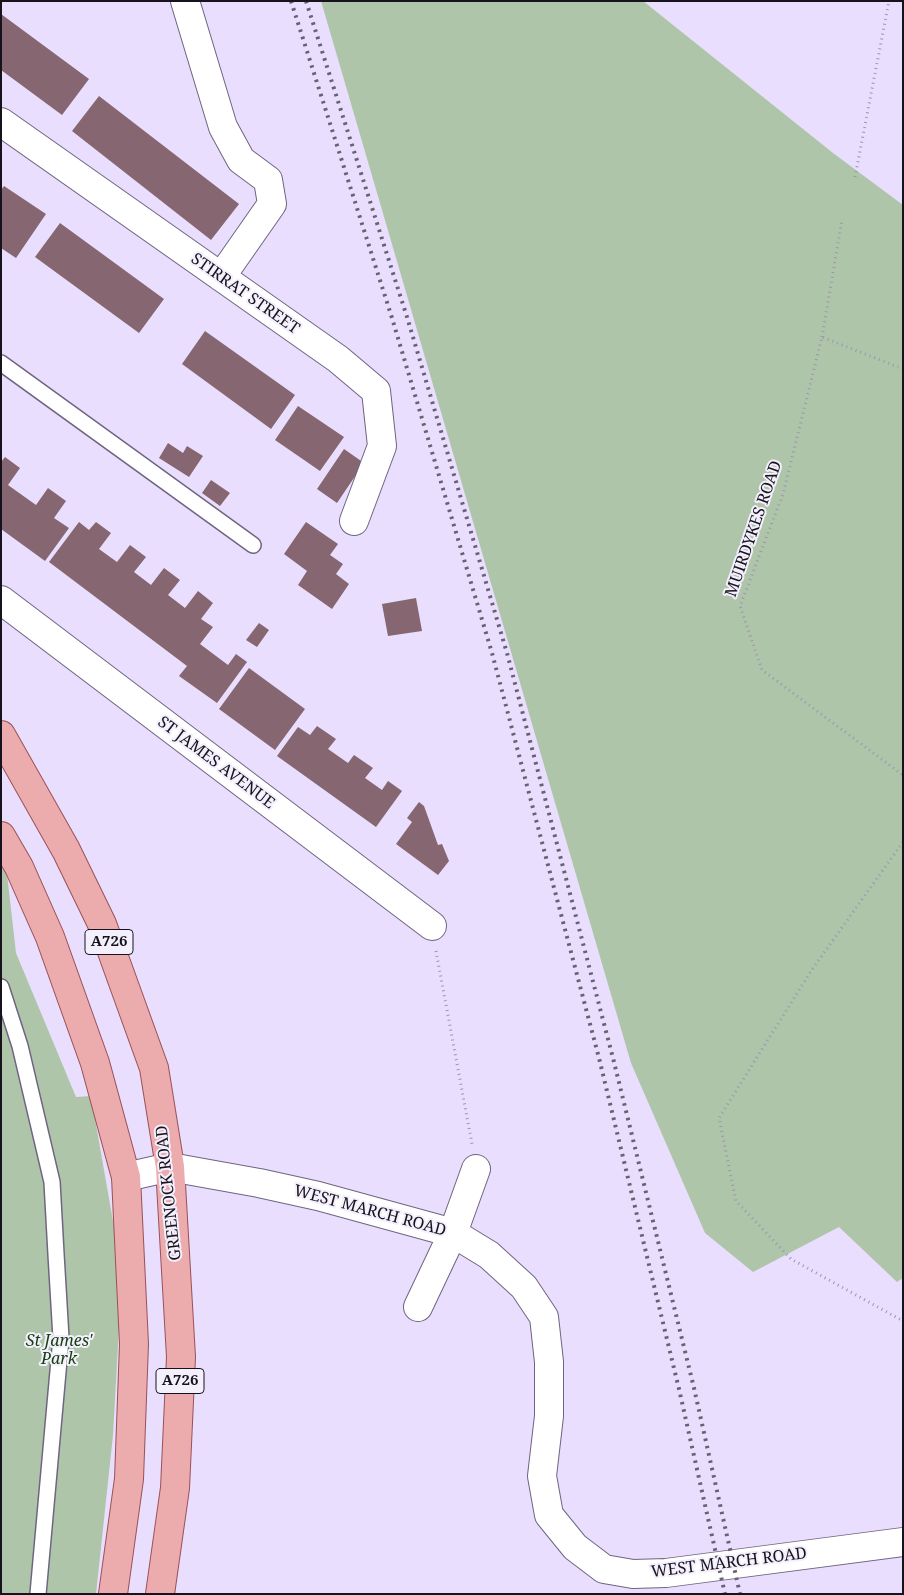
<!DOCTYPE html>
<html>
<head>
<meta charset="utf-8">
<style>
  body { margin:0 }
  #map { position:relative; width:904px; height:1595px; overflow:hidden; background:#e9defd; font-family:"Noto Serif",serif }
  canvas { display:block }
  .frame { position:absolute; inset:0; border:2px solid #17131d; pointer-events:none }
</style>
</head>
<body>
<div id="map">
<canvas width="904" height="1595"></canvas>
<div class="frame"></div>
</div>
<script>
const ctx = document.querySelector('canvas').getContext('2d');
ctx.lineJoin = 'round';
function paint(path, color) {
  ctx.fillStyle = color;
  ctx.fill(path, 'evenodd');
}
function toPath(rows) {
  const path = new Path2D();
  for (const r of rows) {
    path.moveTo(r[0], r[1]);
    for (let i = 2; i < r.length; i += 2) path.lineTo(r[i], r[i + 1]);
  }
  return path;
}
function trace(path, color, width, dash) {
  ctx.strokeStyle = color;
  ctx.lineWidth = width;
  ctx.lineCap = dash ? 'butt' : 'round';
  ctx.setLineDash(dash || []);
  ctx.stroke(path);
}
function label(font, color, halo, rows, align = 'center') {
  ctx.font = font + ' "Noto Serif",serif';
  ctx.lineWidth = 4;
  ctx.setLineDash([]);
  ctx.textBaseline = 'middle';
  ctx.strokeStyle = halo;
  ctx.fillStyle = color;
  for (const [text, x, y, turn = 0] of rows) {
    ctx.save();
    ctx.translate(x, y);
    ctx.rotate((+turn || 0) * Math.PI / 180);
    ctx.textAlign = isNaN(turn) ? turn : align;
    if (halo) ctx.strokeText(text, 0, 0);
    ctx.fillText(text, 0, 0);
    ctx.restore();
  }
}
paint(toPath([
  [321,1,643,1,833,153,903,205,903,1278,897,1282,839,1227,753,1272,705,1233,631,1063],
  [1,863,7,874,16,953,76,1097,91,1096,114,1227,119,1328,113,1435,96,1594,1,1594]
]), '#aec5aa');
paint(toPath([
  [1,14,89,79,62,115,1,70],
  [99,96,239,204,211,240,72,131],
  [4,186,46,214,16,258,1,248,1,190],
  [60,223,164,299,139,333,35,257],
  [205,331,295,395,271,429,182,364],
  [298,406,344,437,320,471,275,440],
  [168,443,183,453,187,446,203,456,189,477,159,458],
  [344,449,364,463,337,503,317,489],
  [5,457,20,468,8,485,36,505,48,488,66,501,54,518,69,528,45,561,1,529,1,462],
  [211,480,230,493,220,506,202,493],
  [79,522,89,530,96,522,111,533,99,549,117,562,130,545,146,557,134,572,151,585,164,568,180,580,168,595,185,608,198,591,213,603,201,619,213,627,200,644,228,665,236,654,247,662,217,703,179,676,187,666,49,562],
  [306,522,338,544,330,555,343,564,336,574,349,584,332,609,298,585,307,571,284,554],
  [416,598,422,631,388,636,382,604],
  [259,623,269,630,257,647,246,640],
  [249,668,305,709,275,750,219,709],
  [317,726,336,739,328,749,348,763,354,755,373,768,365,778,382,790,388,781,402,791,376,827,277,756,298,727,310,735],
  [419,802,424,806,438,845,442,844,449,861,438,875,396,844,412,822,407,818]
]), '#866671');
const service = toPath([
  [1,363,253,545],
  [1,987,20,1046,52,1182,56,1254,61,1338,38,1594]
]);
const minor = toPath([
  [185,1,223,127,241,160,268,180,272,204,221,277],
  [1,122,338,359,376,391,382,446,354,521],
  [1,600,432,926],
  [126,1177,170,1167,259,1183,318,1196,453,1233,489,1255,524,1287,544,1317,549,1362,549,1416,542,1476,549,1515,575,1547,604,1569,633,1574,666,1573,903,1542],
  [418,1307,453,1233,476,1169]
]);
const primary = toPath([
  [1,735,66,850,102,924,154,1068,170,1167,181,1357,175,1488,160,1594],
  [1,836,19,867,50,937,95,1063,126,1177,134,1344,129,1479,113,1594]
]);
trace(service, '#6f6580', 18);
trace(minor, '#6f6580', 30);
trace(primary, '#995158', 30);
trace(toPath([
  [855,177,889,1],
  [822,337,842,220],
  [903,369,822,337,783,494,740,606,762,670,903,775],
  [903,842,811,971,719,1118,736,1201,791,1259,903,1321],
  [436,951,472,1144]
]), '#9e95ad', 3, [1, 4]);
trace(service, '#fff', 15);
trace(minor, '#fff', 28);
trace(primary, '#ecabad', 28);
trace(toPath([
  [291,1,392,318,492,653,599,1058,679,1389,725,1594],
  [306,1,407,317,507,653,613,1058,694,1388,740,1594]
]), '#676173', 4, [2.5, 5]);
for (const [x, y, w] of [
  [109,942,48],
  [180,1381,48]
]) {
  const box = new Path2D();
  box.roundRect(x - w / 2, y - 12.5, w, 25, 4);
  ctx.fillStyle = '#f4effc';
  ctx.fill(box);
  trace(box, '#17131d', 1);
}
label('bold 15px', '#17131d', null, [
  ["A726",109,942],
  ["A726",180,1381]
]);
label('16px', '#17131d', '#f4effc', [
  ["STIRRAT STREET",245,294,35],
  ["MUIRDYKES ROAD",754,529,-71],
  ["ST JAMES AVENUE",216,763,37],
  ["GREENOCK ROAD",169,1193,-96],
  ["WEST MARCH ROAD",370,1211,15],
  ["WEST MARCH ROAD",729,1563,-7]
]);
label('italic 16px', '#154010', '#f4effc', [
  ["St James'",59,1341],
  ["Park",59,1359]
]);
</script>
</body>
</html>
